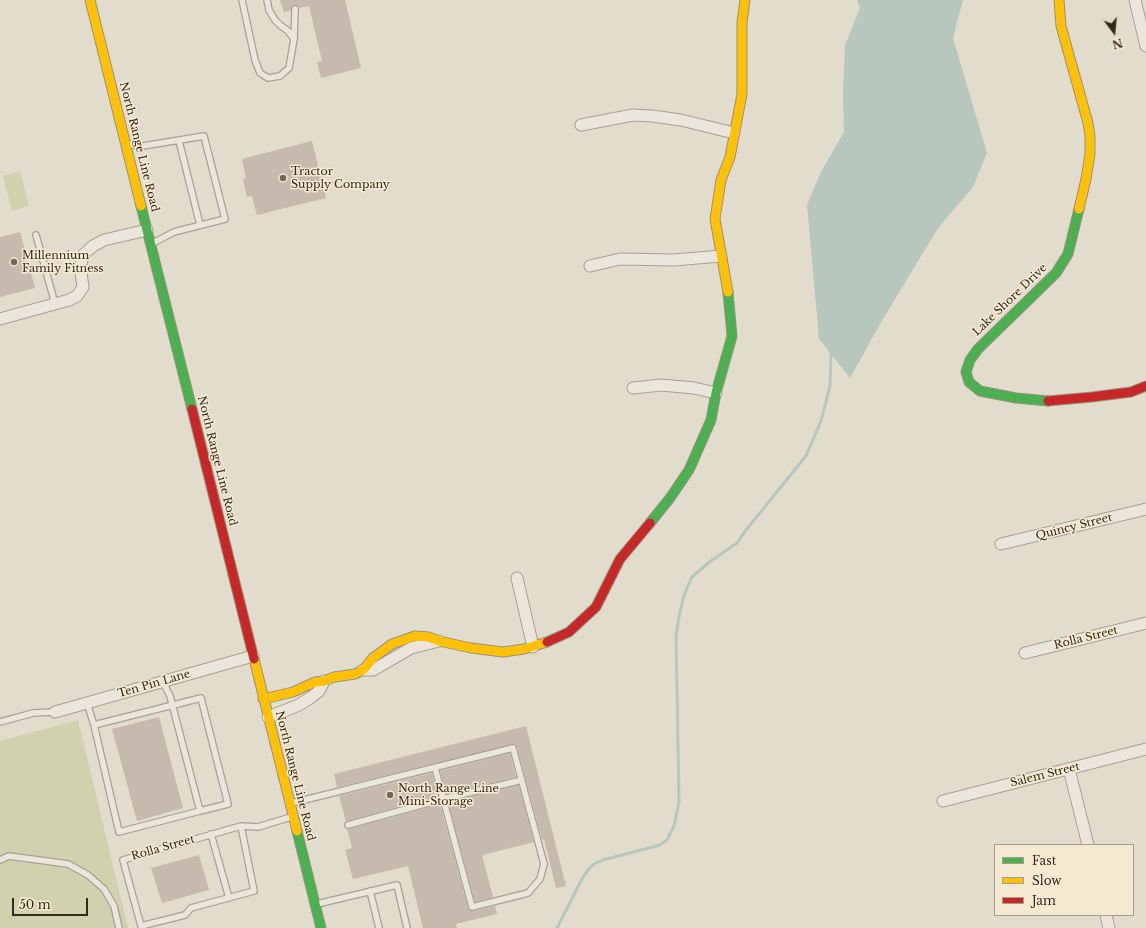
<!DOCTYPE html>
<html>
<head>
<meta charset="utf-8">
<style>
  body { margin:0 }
  #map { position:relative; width:1146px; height:928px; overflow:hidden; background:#e2dccc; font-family:"Libre Baskerville",serif }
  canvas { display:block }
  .legend { position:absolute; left:994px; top:844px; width:140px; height:72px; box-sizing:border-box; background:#f4ead1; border:1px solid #a89d89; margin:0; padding:5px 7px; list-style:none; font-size:12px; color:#35291d }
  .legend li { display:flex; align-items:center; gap:8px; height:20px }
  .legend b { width:20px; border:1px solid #a89d89 }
  .north { position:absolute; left:1094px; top:12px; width:40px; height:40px; -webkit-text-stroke:3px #f4ead1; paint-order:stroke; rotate:164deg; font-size:11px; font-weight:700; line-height:16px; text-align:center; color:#35291d }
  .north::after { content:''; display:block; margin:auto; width:14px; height:18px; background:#35291d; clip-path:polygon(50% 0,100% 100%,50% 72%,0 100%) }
  .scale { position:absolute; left:12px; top:898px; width:76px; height:18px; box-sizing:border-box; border:2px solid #35291d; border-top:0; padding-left:5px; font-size:12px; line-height:14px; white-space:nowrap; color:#35291d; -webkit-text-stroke:3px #f4ead1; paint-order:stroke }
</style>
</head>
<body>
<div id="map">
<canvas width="1146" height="928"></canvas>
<ul class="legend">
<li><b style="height:5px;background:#4caf50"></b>Fast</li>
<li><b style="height:5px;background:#ffc107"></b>Slow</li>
<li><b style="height:5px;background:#c62828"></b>Jam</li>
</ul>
<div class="north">N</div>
<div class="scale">50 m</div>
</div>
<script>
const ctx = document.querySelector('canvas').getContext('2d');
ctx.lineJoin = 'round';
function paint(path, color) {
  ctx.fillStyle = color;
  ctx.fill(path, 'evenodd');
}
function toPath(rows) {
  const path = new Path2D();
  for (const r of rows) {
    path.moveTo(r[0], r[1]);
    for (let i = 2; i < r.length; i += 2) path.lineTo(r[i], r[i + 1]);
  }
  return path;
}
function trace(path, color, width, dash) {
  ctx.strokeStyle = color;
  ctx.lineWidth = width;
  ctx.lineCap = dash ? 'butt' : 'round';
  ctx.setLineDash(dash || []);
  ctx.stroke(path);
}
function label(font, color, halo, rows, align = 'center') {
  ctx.font = font + ' "Libre Baskerville",serif';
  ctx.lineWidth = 3;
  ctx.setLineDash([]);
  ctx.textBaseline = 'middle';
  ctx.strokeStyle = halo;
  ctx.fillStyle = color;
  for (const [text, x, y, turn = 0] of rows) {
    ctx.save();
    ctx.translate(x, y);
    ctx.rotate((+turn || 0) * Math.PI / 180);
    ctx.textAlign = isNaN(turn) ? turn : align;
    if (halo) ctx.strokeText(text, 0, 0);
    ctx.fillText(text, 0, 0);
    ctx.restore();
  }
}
paint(toPath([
  [20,171,29,206,12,211,3,176],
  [78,720,128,928,0,928,0,741]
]), '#d0d2ae');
paint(toPath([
  [857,0,963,0,953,38,987,153,973,187,938,228,880,324,850,378,819,339,807,205,821,172,844,132,843,95,845,45,860,8]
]), '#b7c7bd');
trace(toPath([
  [557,928,583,877,589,869,594,864,603,860,660,845,667,840,674,826,679,802,676,636,679,617,684,595,692,577,708,563,737,543,746,530,806,456,821,421,830,386,831,354]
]), '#b7c7bd', 3);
paint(toPath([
  [280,0,345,0,361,68,321,78,317,62,322,61,309,6,299,8,298,6,295,5,292,6,291,10,284,12],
  [312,141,326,198,257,215,252,196,247,197,243,179,246,178,242,159],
  [20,232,35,288,0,297,0,237],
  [159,717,183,808,137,821,112,729],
  [526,726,566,886,556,888,544,839,542,840,517,747,515,744,337,787,334,774],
  [510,753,516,777,446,794,440,771],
  [432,773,438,796,346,822,339,796],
  [519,785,534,842,482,855,493,897,475,902,448,802],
  [440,804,468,908,470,911,473,911,495,906,497,914,456,924,457,928,423,928,408,866,353,879,345,850,352,848,347,829],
  [199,855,209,890,162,903,151,868]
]), '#c5baad');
const lane = toPath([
  [242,0,255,60,260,73,268,78,280,76,289,68,294,39,295,9],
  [267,0,269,10,275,20,280,25,288,31,294,39],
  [179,141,200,225],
  [128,144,143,146,204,136,225,219,174,232,153,243],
  [36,235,55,304],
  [87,703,94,725,119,832,200,811,170,696,163,682],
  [0,722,33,713,55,712],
  [94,725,201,698,228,804,200,811],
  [292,803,513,748,544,864,540,879,528,893,472,907,435,768],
  [348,825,443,799,522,780],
  [241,826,254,891,191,908,185,915,141,926,123,860,241,826,258,827,291,817],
  [211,834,229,898],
  [0,860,9,856,68,864,88,875,104,889,114,906,119,928],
  [370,891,379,928],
  [317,904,397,885,407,928]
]);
const street = toPath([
  [1135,0,1146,46],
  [581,125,633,115,652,116,681,120,734,133],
  [590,266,620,259,674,260,721,256],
  [0,319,69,300,77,296,83,287,80,266,84,254,93,246,104,240,147,230],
  [633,388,661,385,694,388,716,393],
  [1001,544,1146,509],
  [517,578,533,647],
  [1025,653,1146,623],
  [363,670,373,670,411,648,439,641],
  [55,712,253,656],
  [268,717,299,705,310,698,319,691,324,681],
  [1069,769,1088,845],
  [943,801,1146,749],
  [1106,915,1109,928]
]);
const fast = toPath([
  [141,206,192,409],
  [1048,401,1016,398,980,391,969,382,966,372,970,360,978,349,1056,273,1068,254,1079,209],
  [650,523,670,498,689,470,711,420,716,393,732,336,728,292],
  [297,831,321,928]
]);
const slow = toPath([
  [90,0,141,206],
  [1059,0,1061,26,1088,123,1090,136,1090,154,1086,179,1079,209],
  [728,292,715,219,721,180,730,157,742,94,742,22,745,0],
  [254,659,297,831],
  [263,699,293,692,315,682,324,681,334,677,355,674,363,670,373,658,392,644,415,636,429,637,439,641,471,648,503,652,524,649,547,642]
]);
const jam = toPath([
  [1048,401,1092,397,1131,392,1146,386],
  [192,409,254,659],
  [547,642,569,632,596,607,620,559,650,523]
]);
trace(lane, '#a7a195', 8);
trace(street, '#a7a195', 13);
trace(fast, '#979084', 11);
trace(slow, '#979084', 11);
trace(jam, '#979084', 11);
trace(lane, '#eae6dc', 5.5);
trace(street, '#eae6dc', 11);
trace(fast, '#4caf50', 9);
trace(slow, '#ffc107', 9);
trace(jam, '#c62828', 9);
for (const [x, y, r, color] of [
  [283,178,4,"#72685a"],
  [14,262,4,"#72685a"],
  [390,795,4,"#72685a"]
]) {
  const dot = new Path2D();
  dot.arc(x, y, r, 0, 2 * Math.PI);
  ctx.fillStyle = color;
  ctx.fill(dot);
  trace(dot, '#f4ead1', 1.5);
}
label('11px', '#35291d', '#f4ead1', [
  ["North Range Line Road",139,147,76],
  ["Lake Shore Drive",1010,300,-44],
  ["North Range Line Road",217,461,76],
  ["Quincy Street",1074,527,-14],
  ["Rolla Street",1086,638,-14],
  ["Ten Pin Lane",154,684,-16],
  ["Salem Street",1045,775,-14],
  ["North Range Line Road",295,776,76],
  ["Rolla Street",163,848,-16]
]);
label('11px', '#35291d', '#f4ead1', [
  ["Tractor",291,172],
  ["Supply Company",291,185],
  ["Millennium",22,256],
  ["Family Fitness",22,269],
  ["North Range Line",398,789],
  ["Mini-Storage",398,802]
], 'left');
</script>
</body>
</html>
